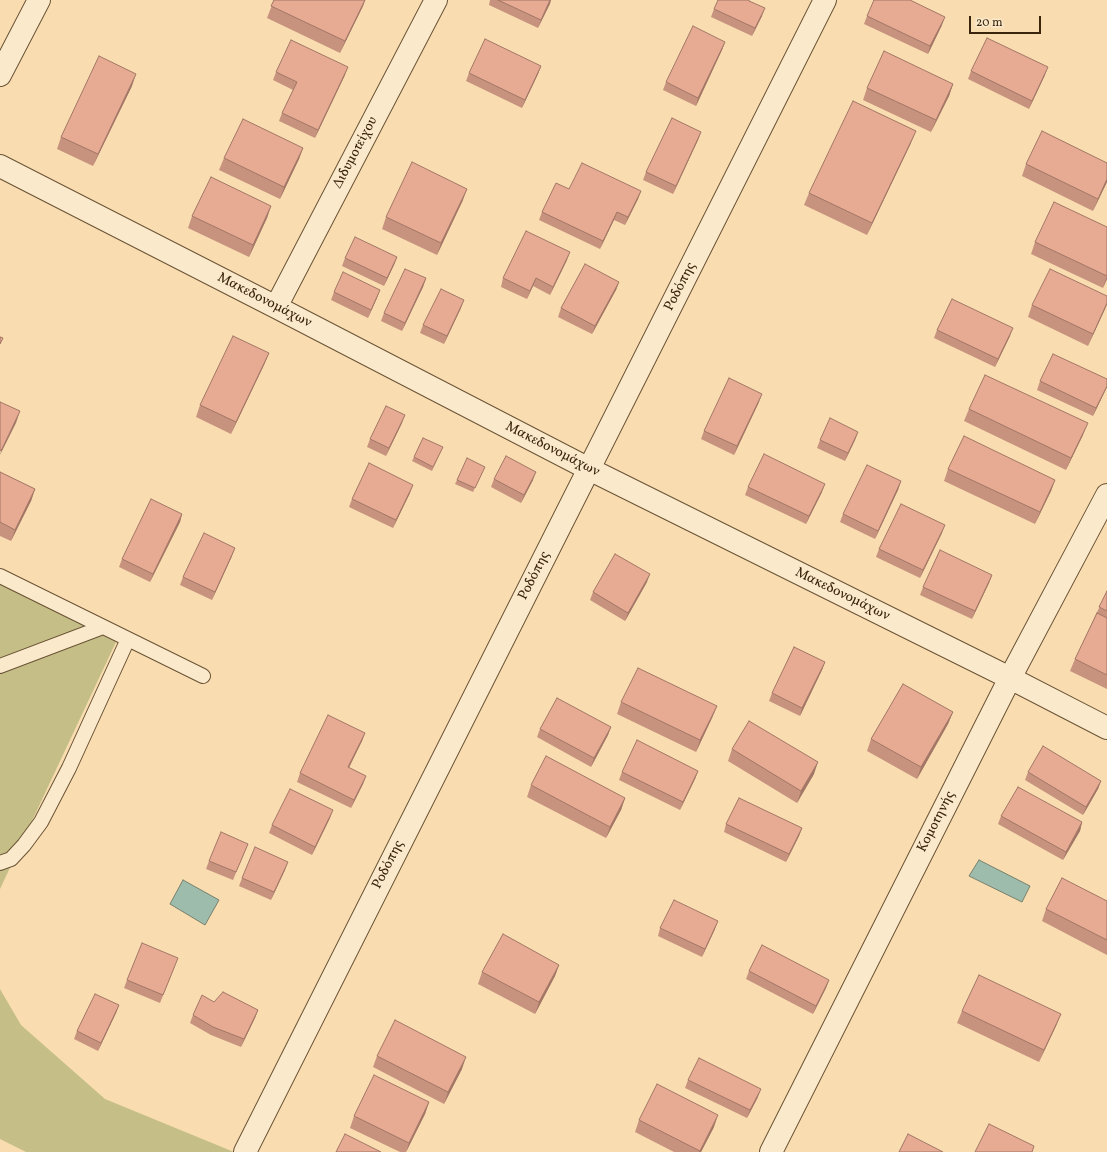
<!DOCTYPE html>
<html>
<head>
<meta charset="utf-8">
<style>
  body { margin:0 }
  #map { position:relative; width:1107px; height:1152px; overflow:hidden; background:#f9ddb1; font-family:Vollkorn,serif }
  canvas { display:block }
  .scale { position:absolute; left:969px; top:16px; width:72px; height:18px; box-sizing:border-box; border:2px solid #3a250c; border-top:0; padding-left:5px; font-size:12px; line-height:14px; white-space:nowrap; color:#3a250c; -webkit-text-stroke:3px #fbe9cc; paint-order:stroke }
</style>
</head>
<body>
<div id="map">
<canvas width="1107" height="1152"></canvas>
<div class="scale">20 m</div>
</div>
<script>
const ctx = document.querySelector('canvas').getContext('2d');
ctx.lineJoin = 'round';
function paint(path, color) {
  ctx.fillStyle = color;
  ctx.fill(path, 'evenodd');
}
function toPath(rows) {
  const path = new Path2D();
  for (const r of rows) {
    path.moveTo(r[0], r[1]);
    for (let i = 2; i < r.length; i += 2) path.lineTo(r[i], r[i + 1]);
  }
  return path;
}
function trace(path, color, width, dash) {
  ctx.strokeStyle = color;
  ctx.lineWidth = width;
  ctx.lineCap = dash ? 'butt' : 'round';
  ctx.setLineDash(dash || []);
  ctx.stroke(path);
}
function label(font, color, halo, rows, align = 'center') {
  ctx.font = font + ' Vollkorn,serif';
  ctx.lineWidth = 3;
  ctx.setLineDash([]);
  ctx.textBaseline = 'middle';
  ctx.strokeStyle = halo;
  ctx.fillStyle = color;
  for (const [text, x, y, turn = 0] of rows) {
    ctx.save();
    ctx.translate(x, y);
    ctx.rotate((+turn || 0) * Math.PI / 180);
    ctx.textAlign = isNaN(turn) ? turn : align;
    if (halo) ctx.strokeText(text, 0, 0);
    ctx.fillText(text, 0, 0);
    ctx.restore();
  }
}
paint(toPath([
  [0,584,116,642,0,889],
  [0,989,21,1025,105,1099,234,1152,26,1152,0,1139]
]), '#c5bf87');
const water = toPath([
  [979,860,1030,886,1022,902,969,876,979,860],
  [183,880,219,900,205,925,170,904,183,880]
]);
paint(water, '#9ebcac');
trace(water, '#76806c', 1);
const service = toPath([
  [0,576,203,676],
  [0,666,103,627],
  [0,863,11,859,24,845,41,822,69,768,128,639]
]);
const minor = toPath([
  [0,75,39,0],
  [0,166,276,307,589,469,1010,678,1107,728],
  [276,307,436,0],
  [245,1152,825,0],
  [771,1152,1010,678,1107,495]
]);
trace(service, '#6a5335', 16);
trace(minor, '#6a5335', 24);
trace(service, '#fbe9cc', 14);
trace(minor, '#fbe9cc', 22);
paint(toPath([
  [274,0,365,0,363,6,340,53,267,18],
  [490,0,551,0,538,28,489,5],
  [750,1,762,16,752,36,711,17,714,9],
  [867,16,942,25,928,54,864,24],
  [725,42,722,50,696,106,663,90,666,82],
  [541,66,538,74,522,108,466,81,469,73],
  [971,71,1045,75,1029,109,968,79],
  [276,72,345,75,315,138,279,121,282,113,293,90,273,80],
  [953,84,949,96,931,132,863,100,867,88],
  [132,86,93,166,57,149,61,137],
  [701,132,698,140,673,194,643,180,646,172],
  [911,143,867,235,804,205,809,193],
  [303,148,299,159,280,199,219,170,224,158],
  [1107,163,1107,182,1093,211,1022,176,1026,164],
  [569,189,641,191,638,199,625,225,614,220,600,249,539,220,542,212],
  [463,200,437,255,382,229,386,217],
  [271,206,267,218,249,257,188,228,192,216],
  [1107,227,1107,279,1103,288,1031,254,1035,242],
  [397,257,394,265,384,286,342,266,345,258],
  [567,260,550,295,533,286,527,299,501,287,503,278],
  [426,278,423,287,402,331,381,321,384,313],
  [619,282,616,290,592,334,558,317,561,308],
  [334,292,377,298,368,318,331,300],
  [1107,296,1107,305,1105,309,1088,346,1028,317,1032,305],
  [461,308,444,344,420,333,423,325],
  [937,330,1010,336,995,367,934,338],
  [269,353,264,365,231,434,196,417,200,405],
  [1107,379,1107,387,1093,416,1037,390,1040,381],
  [759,402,734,455,701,439,704,431],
  [969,409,1083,435,1066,470,964,421],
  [402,423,386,456,367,447,370,439],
  [858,432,855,440,845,461,817,448,820,440],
  [443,447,432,471,412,461,414,457],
  [948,469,1055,480,1051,491,1035,524,944,481],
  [483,471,473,492,455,484,457,480],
  [0,472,35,489,31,501,11,541,0,536],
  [494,479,533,480,521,503,491,487],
  [901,481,898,490,875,539,840,522,843,514],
  [748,487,822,492,806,524,745,495],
  [410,493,393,528,349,507,352,499],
  [182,514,180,522,150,582,119,567,122,559],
  [942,533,920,578,876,557,879,549],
  [232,556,212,600,180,585,183,577],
  [992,575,989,583,972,619,920,595,923,587],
  [647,582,625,621,590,600,593,592],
  [1107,591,1107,689,1070,671,1075,659],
  [825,662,822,670,800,716,769,701,772,693],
  [621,702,717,706,712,718,696,752,617,714],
  [953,712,948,724,917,779,867,751,871,739],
  [611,727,608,735,591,767,537,737,540,729],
  [365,733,362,741,349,768,366,776,363,784,351,808,297,782,300,773],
  [732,749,814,774,797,803,728,761],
  [698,771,695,779,680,810,619,780,622,772],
  [1028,772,1101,781,1098,789,1083,815,1025,780],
  [531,785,625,798,621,810,606,838,527,797],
  [1001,816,1082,822,1080,831,1063,860,998,824],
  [330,818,312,855,269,833,272,825],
  [726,824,802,828,799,836,786,862,724,832],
  [248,844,233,880,206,869,209,861],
  [285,870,271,900,239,886,242,878],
  [1107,901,1107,955,1042,921,1046,909],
  [660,928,715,929,702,957,658,936],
  [559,965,555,976,535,1014,478,984,482,972],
  [175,966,160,1003,124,988,127,980],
  [749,971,829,980,826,988,813,1014,746,979],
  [214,1002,258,1010,255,1018,241,1047,211,1035,190,1023,193,1015],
  [119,1005,116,1013,98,1051,74,1039,77,1031],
  [962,1011,1061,1014,1056,1026,1039,1062,957,1023],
  [377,1056,462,1069,444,1104,373,1067],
  [688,1080,758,1097,747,1118,685,1088],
  [429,1102,425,1114,406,1152,400,1152,350,1128,354,1116],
  [639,1120,714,1127,701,1152,674,1152,635,1132]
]), '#c7927e');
paint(toPath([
  [365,0,363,6,340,53,345,41],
  [550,0,551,0,550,4,538,28,541,20],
  [765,8,762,16,752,36,755,28],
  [945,17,942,25,928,54,930,46],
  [725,42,722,50,696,106,698,98],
  [541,66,538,74,522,108,525,100],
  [348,67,345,75,315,138,318,130],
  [1048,67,1045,75,1029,109,1032,101],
  [136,74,132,86,93,166,98,154],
  [953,84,949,96,931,132,936,120],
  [916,131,911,143,867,235,872,223],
  [701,132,698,140,673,194,676,186],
  [303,148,299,159,280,199,284,187],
  [1107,179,1107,182,1093,211,1098,199],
  [467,189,463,200,437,255,441,243],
  [641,191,638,199,625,225,628,217],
  [271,206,267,218,249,257,253,245],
  [617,212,614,220,600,249,603,241],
  [570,252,567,260,550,295,553,287],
  [397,257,394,265,384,286,387,278],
  [1107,276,1107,279,1103,288],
  [426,278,423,287,402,331,405,323],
  [536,278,533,286,527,299,530,291],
  [619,282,616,290,592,334,595,326],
  [380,290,377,298,368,318,371,310],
  [464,300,461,308,444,344,447,336],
  [1107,303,1105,309,1088,346,1093,334],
  [1013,328,1010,336,995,367,998,359],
  [269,353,264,365,231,434,236,422],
  [1107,386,1107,387,1093,416,1096,408],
  [762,394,759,402,734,455,737,446],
  [20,411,16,423,0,455,1,451],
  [405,415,402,423,386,456,389,448],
  [1088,423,1083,435,1066,470,1071,458],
  [858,432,855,440,845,461,848,453],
  [536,472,533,480,521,503,524,495],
  [1055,480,1051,491,1035,524,1040,512],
  [901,481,898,490,875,539,878,531],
  [825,484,822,492,806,524,809,516],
  [413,485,410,493,393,528,396,520],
  [35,489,31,501,11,541,15,530],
  [182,514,180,522,150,582,153,574],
  [945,525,942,533,920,578,923,570],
  [235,548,232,556,212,600,215,592],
  [650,574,647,582,625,621,628,613],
  [992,575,989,583,972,619,975,611],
  [825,662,822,670,800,716,802,708],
  [717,706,712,718,696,752,700,740],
  [953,712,948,724,917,779,921,767],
  [611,727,608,735,591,767,594,758],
  [365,733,362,741,345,775,348,767],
  [818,762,814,774,797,803,801,791],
  [698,771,695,779,680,810,683,802],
  [366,776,363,784,351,808,354,800],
  [1101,781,1098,789,1083,815,1086,807],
  [625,798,621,810,606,838,610,827],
  [333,810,330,818,312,855,315,847],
  [1082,822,1080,831,1063,860,1066,852],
  [802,828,799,836,786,862,789,854],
  [288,862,285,870,271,900,274,892],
  [718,921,715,929,702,957,705,949],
  [559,965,555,976,535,1014,539,1002],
  [829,980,826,988,813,1014,816,1006],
  [119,1005,116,1013,98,1051,101,1043],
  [258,1010,255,1018,241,1047,244,1039],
  [1061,1014,1056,1026,1039,1062,1044,1050],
  [466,1057,462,1069,444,1104,448,1092],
  [761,1089,758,1097,747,1118,750,1110],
  [429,1102,425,1114,406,1152,409,1143],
  [718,1115,714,1127,701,1152,699,1152]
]), '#a27766');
const building = toPath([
  [274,0,365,0,345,41,271,6,274,0],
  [498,0,550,0,541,20,498,0],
  [718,0,749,0,749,1,765,8,755,28,714,9,718,0],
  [874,0,910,0,945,17,930,46,867,16,874,0],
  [693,26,725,42,698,98,666,82,693,26],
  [987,38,1048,67,1032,101,971,71,987,38],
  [485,39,541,66,525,100,469,73,485,39],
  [291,40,348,67,318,130,282,113,297,82,276,72,291,40],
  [884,51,953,84,936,120,867,88,884,51],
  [99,56,136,74,98,154,61,137,99,56],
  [853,101,916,131,872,223,809,193,853,101],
  [672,118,701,132,676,186,646,172,672,118],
  [243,119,303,148,284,187,224,158,243,119],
  [1042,131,1107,163,1107,179,1098,199,1026,164,1042,131],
  [412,162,467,189,441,243,386,217,412,162],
  [582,163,641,191,628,217,617,212,603,241,542,212,556,183,569,189,582,163],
  [211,177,271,206,253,245,192,216,211,177],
  [1054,202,1107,227,1107,276,1035,242,1054,202],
  [526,231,570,252,553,287,536,278,530,291,503,278,526,231],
  [355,237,397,257,387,278,345,258,355,237],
  [585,264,619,282,595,326,561,308,585,264],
  [405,269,426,278,405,323,384,313,405,269],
  [1050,269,1107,296,1107,303,1093,334,1032,305,1050,269],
  [343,272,380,290,371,310,334,292,343,272],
  [441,289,464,300,447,336,423,325,441,289],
  [952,299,1013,328,998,359,937,330,952,299],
  [233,336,269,353,236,422,200,405,233,336],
  [0,337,3,338,0,344,0,337],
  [1053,354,1107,379,1107,386,1096,408,1040,381,1053,354],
  [985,375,1088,423,1071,458,969,409,985,375],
  [729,378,762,394,737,446,704,431,729,378],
  [0,402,20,411,1,451,0,450,0,402],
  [386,406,405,415,389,448,370,439,386,406],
  [830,418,858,432,848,453,820,440,830,418],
  [964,436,1055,480,1040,512,948,469,964,436],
  [423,438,443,447,433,467,414,457,423,438],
  [764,454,825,484,809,516,748,487,764,454],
  [506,456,536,472,524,495,494,479,506,456],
  [467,458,485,467,475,488,457,480,467,458],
  [369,463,413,485,396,520,352,499,369,463],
  [867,465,901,481,878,531,843,514,867,465],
  [0,472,35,489,15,530,0,522,0,472],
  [151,499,182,514,153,574,122,559,151,499],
  [901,504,945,525,923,570,879,549,901,504],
  [204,533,235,548,215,592,183,577,204,533],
  [940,550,992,575,975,611,923,587,940,550],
  [615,554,650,574,628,613,593,592,615,554],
  [1107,591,1107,611,1099,607,1107,591],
  [1097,613,1107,618,1107,675,1075,659,1097,613],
  [794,647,825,662,802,708,772,693,794,647],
  [638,668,717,706,700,740,621,702,638,668],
  [903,684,953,712,921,767,871,739,903,684],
  [557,698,611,727,594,758,540,729,557,698],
  [328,715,365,733,348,767,366,776,354,800,300,773,328,715],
  [749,721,818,762,801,791,732,749,749,721],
  [637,740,698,771,683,802,622,772,637,740],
  [1043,746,1101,781,1086,807,1028,772,1043,746],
  [546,756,625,798,610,827,531,785,546,756],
  [1018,787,1082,822,1066,852,1001,816,1018,787],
  [290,789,333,810,315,847,272,825,290,789],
  [739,798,802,828,789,854,726,824,739,798],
  [221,832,248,844,236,872,209,861,221,832],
  [255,847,288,862,274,892,242,878,255,847],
  [1062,878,1107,901,1107,940,1046,909,1062,878],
  [674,900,718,921,705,949,660,928,674,900],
  [503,934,559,965,539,1002,482,972,503,934],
  [142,943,178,958,163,995,127,980,142,943],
  [762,945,829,980,816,1006,749,971,762,945],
  [979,975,1061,1014,1044,1050,962,1011,979,975],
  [223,992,258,1010,244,1039,213,1027,193,1015,202,995,214,1002,223,992],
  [95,994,119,1005,101,1043,77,1031,95,994],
  [395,1020,466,1057,448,1092,377,1056,395,1020],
  [699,1058,761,1089,750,1110,688,1080,699,1058],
  [374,1075,429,1102,409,1143,354,1116,374,1075],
  [657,1084,718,1115,700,1151,639,1120,657,1084],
  [989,1124,1034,1146,1032,1152,975,1152,989,1124],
  [345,1134,381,1152,336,1152,345,1134],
  [908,1134,943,1152,899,1152,908,1134]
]);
paint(building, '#e7aa92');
trace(building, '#a27766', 1);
label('14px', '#3a250c', '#fbe9cc', [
  ["Διδυμοτείχου",356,153,-62],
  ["Ροδόπης",681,287,-63],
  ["Μακεδονομάχων",264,301,27],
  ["Μακεδονομάχων",552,450,27],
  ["Ροδόπης",535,576,-63],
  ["Μακεδονομάχων",842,595,26],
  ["Κομοτηνής",937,822,-63],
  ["Ροδόπης",389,865,-63]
]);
</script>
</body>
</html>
